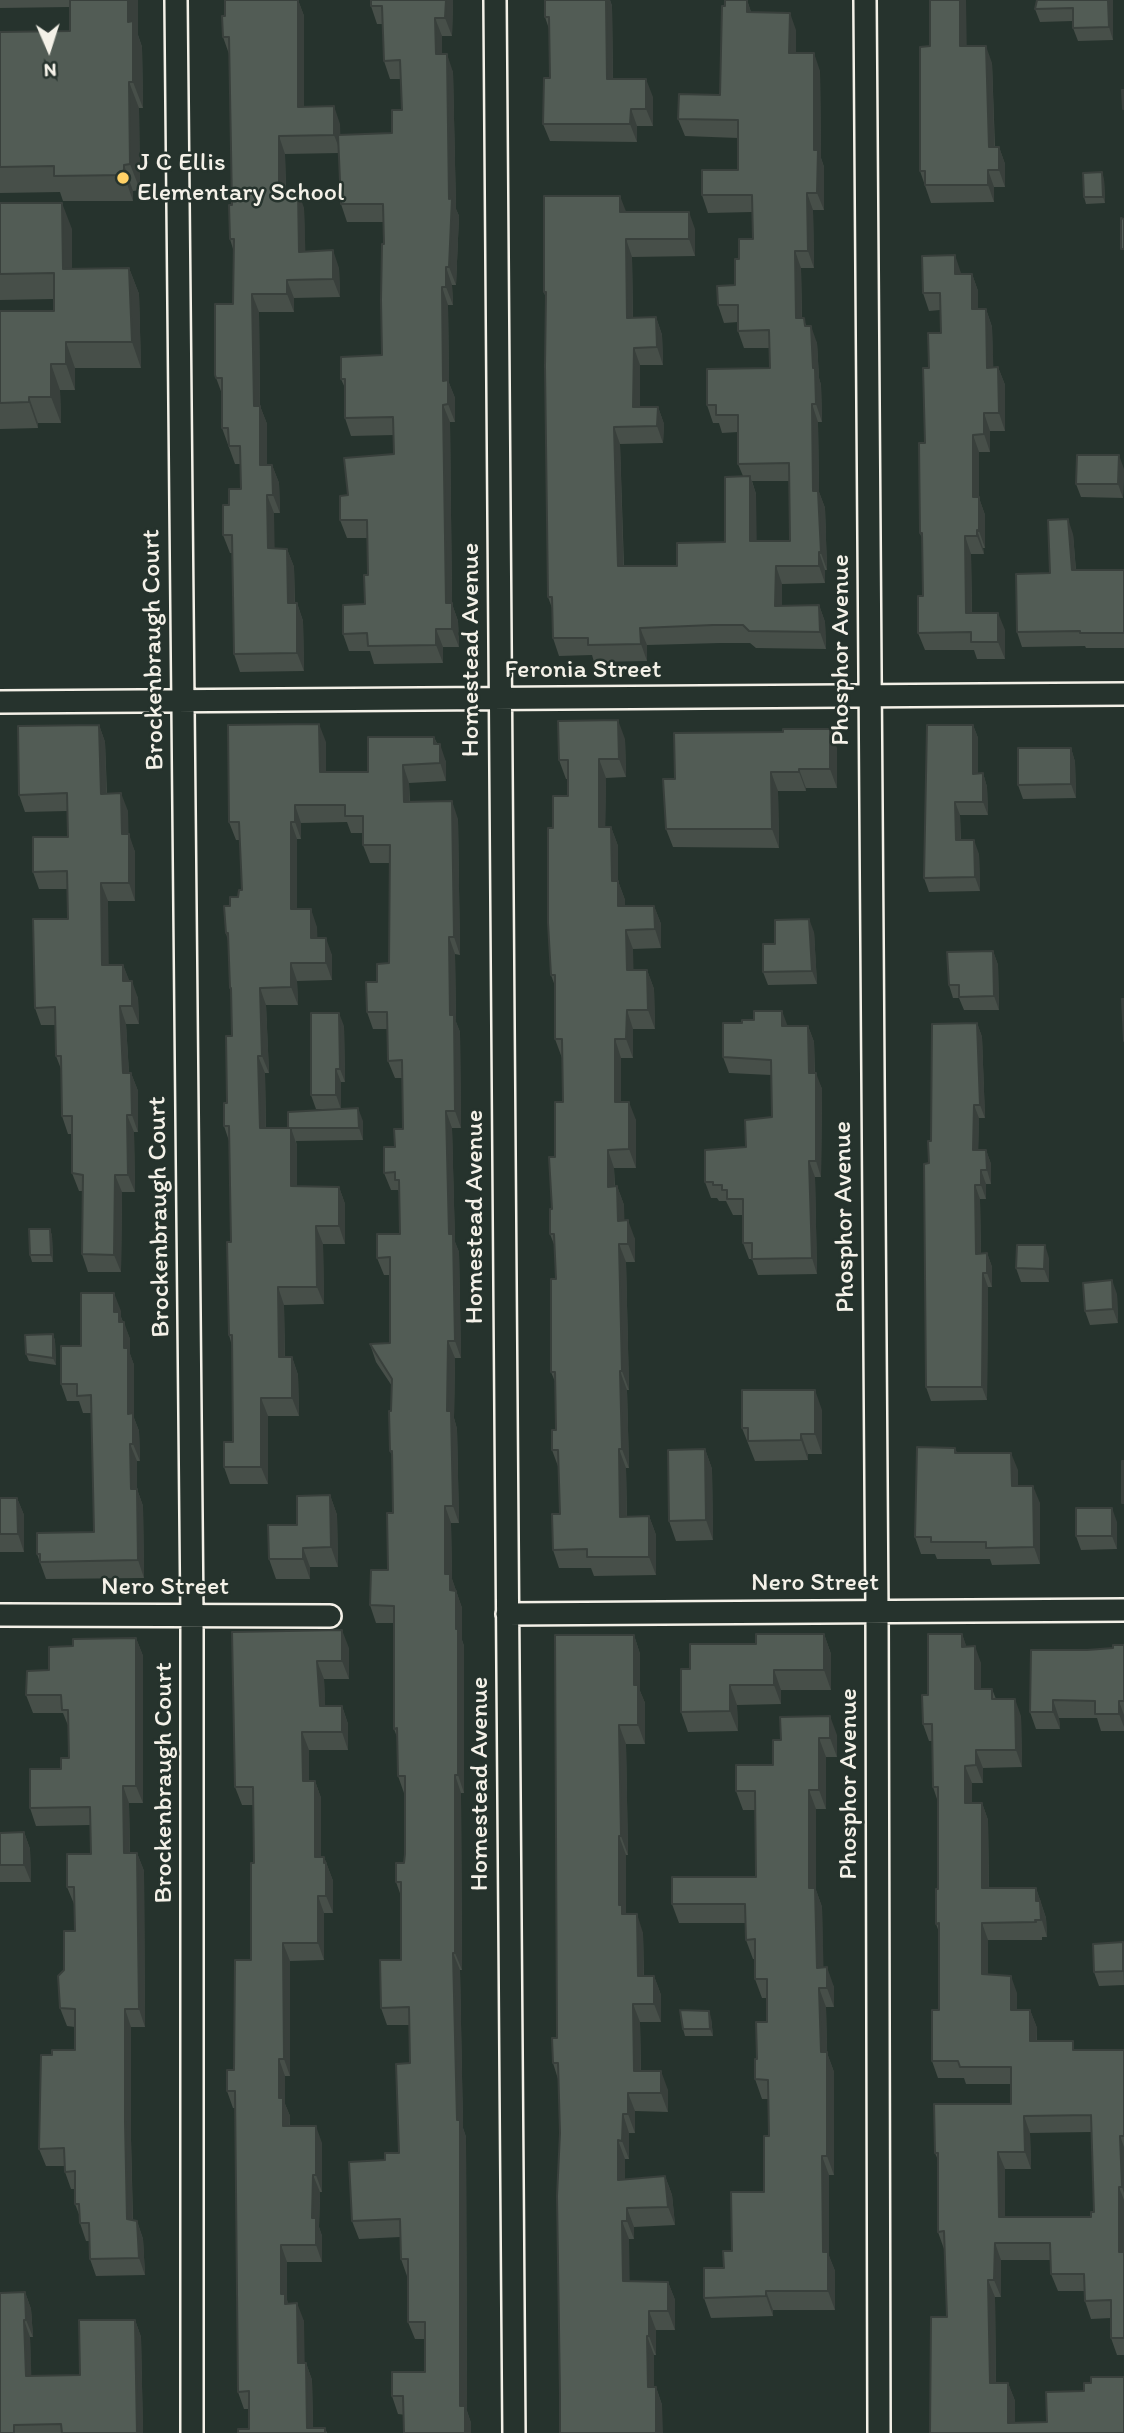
<!DOCTYPE html>
<html>
<head>
<meta charset="utf-8">
<style>
  body { margin:0 }
  #map { position:relative; width:1124px; height:2433px; overflow:hidden; background:#26332d; font-family:Itim,sans-serif }
  canvas { display:block }
  .north { position:absolute; left:14px; top:14px; width:70px; height:70px; -webkit-text-stroke:5px #26332d; paint-order:stroke; rotate:177deg; font-size:19px; font-weight:700; line-height:28px; text-align:center; color:#f4f1e8 }
  .north::after { content:''; display:block; margin:auto; width:24px; height:32px; background:#f4f1e8; clip-path:polygon(50% 0,100% 100%,50% 72%,0 100%) }
</style>
</head>
<body>
<div id="map">
<canvas width="1124" height="2433"></canvas>
<div class="north">N</div>
</div>
<script>
const ctx = document.querySelector('canvas').getContext('2d');
ctx.lineJoin = 'round';
function toPath(rows) {
  const path = new Path2D();
  for (const r of rows) {
    path.moveTo(r[0], r[1]);
    for (let i = 2; i < r.length; i += 2) path.lineTo(r[i], r[i + 1]);
  }
  return path;
}
function trace(path, color, width, dash) {
  ctx.strokeStyle = color;
  ctx.lineWidth = width;
  ctx.lineCap = dash ? 'butt' : 'round';
  ctx.setLineDash(dash || []);
  ctx.stroke(path);
}
function paint(path, color) {
  ctx.fillStyle = color;
  ctx.fill(path, 'evenodd');
}
function label(font, color, halo, rows, align = 'center') {
  ctx.font = font + ' Itim,sans-serif';
  ctx.lineWidth = 5;
  ctx.setLineDash([]);
  ctx.textBaseline = 'middle';
  ctx.strokeStyle = halo;
  ctx.fillStyle = color;
  for (const [text, x, y, turn = 0] of rows) {
    ctx.save();
    ctx.translate(x, y);
    ctx.rotate((+turn || 0) * Math.PI / 180);
    ctx.textAlign = isNaN(turn) ? turn : align;
    if (halo) ctx.strokeText(text, 0, 0);
    ctx.fillText(text, 0, 0);
    ctx.restore();
  }
}
const street = toPath([
  [176,0,192,1615,192,2433],
  [495,0,514,2433],
  [865,0,877,1610,879,2433],
  [0,702,1124,694],
  [507,1614,1124,1610],
  [0,1615,330,1616]
]);
trace(street, '#f4f1e8', 26);
trace(street, '#26332d', 21);
paint(toPath([
  [0,0,138,0,138,35,142,47,143,108,139,108,140,190,133,191,133,201,63,201,60,192,0,193,0,32,70,31,70,7,0,8],
  [225,0,298,0,304,16,304,107,340,124,340,135,392,133,402,110,401,79,390,79,384,61,383,24,377,24,371,6,371,0,453,0,452,36,442,36,442,54,453,72,456,209,459,216,456,285,452,285,453,305,448,305,449,383,455,398,455,422,450,422,452,604,458,621,459,647,443,647,443,663,374,664,370,651,349,651,343,634,365,604,368,575,367,538,347,538,340,520,348,495,394,454,394,435,351,436,345,418,345,388,341,379,382,355,384,244,384,222,347,222,341,204,339,153,285,154,286,191,304,208,305,252,339,268,340,297,294,298,294,312,259,312,260,406,267,424,267,465,272,465,279,483,280,513,274,513,274,548,287,549,294,567,295,603,297,603,303,621,304,671,240,672,234,654,232,553,230,553,223,535,229,505,241,489,240,464,235,464,222,428,222,394,215,375,233,304,233,249,230,239,232,205,229,54,223,37,225,16],
  [545,0,610,0,612,6,613,79,653,97,653,126,637,126,637,142,550,141,543,124,550,78,549,29,545,17],
  [747,0,751,12,796,30,796,53,820,71,821,158,824,167,824,210,813,210,814,268,801,268,802,318,817,343,819,378,821,385,822,422,818,422,819,492,825,508,827,570,825,570,825,583,782,584,782,606,819,605,825,622,826,649,756,648,750,643,720,643,647,645,647,661,594,662,592,655,559,656,553,638,552,608,548,597,546,299,544,292,626,212,695,229,695,256,632,257,633,318,656,317,662,335,663,365,640,365,640,407,658,407,664,424,663,443,620,444,624,566,677,566,725,542,743,476,738,464,738,432,722,433,719,423,713,423,707,405,770,368,769,348,744,348,738,331,738,322,724,323,718,305,735,285,739,259,753,239,752,212,708,213,702,195,738,170,738,138,685,136,678,119,720,95],
  [752,481,789,481,790,541,756,541,756,494],
  [966,0,966,46,992,63,995,147,999,147,1005,164,1005,187,994,187,994,202,931,203,920,171,930,46],
  [1113,0,1113,40,1078,41,1073,28,1073,21,1040,22,1035,9],
  [1104,179,1105,203,1086,204,1084,197],
  [0,203,72,229,72,269,129,268,139,294,141,368,75,368,75,390,60,390,61,423,38,423,38,428,0,429,0,311,54,311,54,299,0,300],
  [961,274,972,274,978,291,978,309,986,309,992,327,993,367,998,367,1005,385,1005,431,990,431,990,452,979,452,979,498,985,515,985,548,983,548,984,554,971,554,972,613,1005,630,1005,659,977,659,974,650,925,650,918,633,923,596,923,542,920,533,929,368,941,333,940,310,929,311,923,293],
  [1124,469,1123,498,1081,497,1076,484],
  [1073,534,1076,570,1124,570,1124,648,1086,648,1085,646,1022,647,1017,632],
  [99,725,105,742,107,793,128,811,128,834,135,852,135,901,108,901,108,965,123,965,129,981,138,998,139,1024,126,1024,129,1073,131,1073,138,1091,138,1132,134,1132,135,1192,122,1192,121,1272,88,1272,82,1254,83,1191,79,1191,72,1173,72,1134,68,1134,62,1116,61,1069,56,1056,56,1025,41,1025,35,1008,68,919,68,889,39,889,33,872,68,837,67,811,25,812,19,795],
  [973,725,978,738,978,774,983,773,987,787,988,815,960,815,961,840,979,854,980,891,929,892,924,878],
  [434,737,446,762,446,781,409,783,410,801,458,819,460,955,455,954,456,1022,460,1032,461,1128,452,1128,455,1242,459,1252,461,1358,455,1358,454,1418,457,1429,459,1523,451,1523,452,1579,462,1608,462,1640,464,1646,464,1793,461,1793,462,1970,460,1970,463,2128,466,2137,467,2411,471,2423,398,2414,392,2396,425,2372,425,2339,415,2339,408,2322,408,2276,407,2276,401,2259,400,2237,359,2239,352,2221,385,2160,399,2153,410,2063,409,2025,387,2025,381,2008,401,1960,401,1896,396,1882,404,1863,405,1854,405,1793,404,1793,398,1776,397,1737,394,1729,394,1623,376,1623,370,1605,388,1570,393,1513,393,1459,390,1451,392,1386,376,1362,370,1344,390,1343,390,1275,384,1275,377,1258,400,1234,399,1192,398,1190,391,1190,384,1173,403,1129,402,1078,395,1078,388,1061,387,1029,373,1029,367,1012,377,982,389,963,390,863,370,863,363,845,363,833,351,833,347,822,301,823,301,839,297,839,297,909,317,927,317,938,332,955,332,980,297,981,298,1005,266,1005,269,1073,265,1073,266,1128,288,1128,363,1121,363,1140,296,1141,297,1146,297,1186,339,1187,345,1204,345,1244,323,1244,324,1304,284,1305,285,1357,292,1357,298,1375,299,1416,268,1416,268,1484,230,1484,224,1467,233,1442,232,1346,229,1335,231,1242,229,1141,224,1126,232,1036,231,993,230,988,228,941,226,933,230,906,238,897,242,890,240,840,236,840,229,822,326,742,326,772,368,772],
  [625,739,626,777,606,778,605,827,611,827,618,846,618,881,625,900,625,906,654,906,661,924,661,948,633,949,633,970,647,970,654,989,655,1029,633,1029,633,1058,621,1058,621,1102,636,1120,636,1168,614,1168,615,1186,617,1186,624,1205,624,1220,635,1239,635,1262,626,1262,629,1390,627,1390,629,1468,626,1468,627,1517,649,1516,656,1535,656,1575,594,1576,591,1568,559,1568,553,1550,560,1514,559,1469,552,1450,556,1430,556,1384,551,1372,556,1279,555,1247,550,1234,552,1209,555,1157,563,1102,562,1058,555,1039,555,986,551,975,568,796,568,779,566,779,559,760],
  [837,748,837,788,806,788,806,791,778,791,779,848,673,847,666,829,675,779],
  [1071,748,1075,762,1076,798,1023,799,1018,785],
  [814,932,817,984,768,985,763,972],
  [993,951,998,965,999,1010,964,1010,959,998,953,998,949,985],
  [977,1023,982,1037,985,1118,979,1118,978,1150,986,1150,991,1164,991,1184,986,1184,986,1199,980,1199,981,1254,987,1253,992,1267,992,1287,988,1287,987,1400,931,1401,926,1387,929,1163,931,1141],
  [344,1026,345,1082,341,1082,341,1109,316,1109,311,1095],
  [787,1026,808,1026,814,1042,815,1073,822,1089,821,1177,815,1177,817,1274,758,1275,752,1259,749,1259,743,1243,743,1215,733,1215,726,1201,719,1201,717,1198,711,1198,705,1182,746,1147,772,1117,771,1075,729,1073,723,1057],
  [50,1229,52,1236,53,1262,32,1262,30,1255],
  [1049,1258,1049,1282,1021,1282,1016,1268],
  [1117,1294,1118,1323,1090,1325,1085,1311],
  [121,1311,121,1317,130,1339,130,1354,134,1365,134,1418,139,1431,140,1461,137,1461,137,1489,143,1506,144,1578,46,1579,37,1554,94,1532,91,1413,83,1413,79,1401,67,1401,61,1384,81,1346],
  [53,1334,55,1341,56,1365,29,1361,26,1354],
  [822,1410,822,1454,808,1454,808,1460,755,1461,742,1428],
  [955,1448,957,1453,1018,1470,1018,1486,1040,1503,1040,1564,992,1565,990,1559,937,1559,935,1554,921,1554,915,1537],
  [705,1449,712,1469,713,1540,676,1541,669,1521],
  [330,1495,337,1515,338,1567,310,1567,310,1579,276,1579,269,1559,297,1525],
  [0,1498,17,1498,24,1515,24,1552,0,1552],
  [1117,1522,1117,1549,1081,1550,1076,1536],
  [232,1632,349,1648,349,1679,324,1679,325,1706,342,1706,348,1724,348,1750,309,1750,309,1781,315,1781,321,1798,321,1857,324,1857,333,1881,333,1913,324,1913,324,1960,290,1961,290,2076,285,2076,285,2104,290,2116,290,2126,322,2143,322,2192,320,2192,319,2227,322,2236,322,2262,287,2262,287,2300,288,2304,304,2321,304,2363,306,2363,312,2380,313,2428,325,2428,327,2433,238,2433,249,2429,249,2409,244,2409,238,2392,235,2108,233,2108,227,2091,234,2070,251,1960,254,1863,253,1805,242,1805,235,1787],
  [824,1634,831,1654,831,1690,781,1690,781,1704,737,1705,738,1731,688,1732,681,1712,690,1669,756,1644],
  [962,1634,966,1646,981,1663,981,1689,992,1689,996,1699,1021,1716,1022,1767,983,1768,983,1783,972,1783,972,1803,982,1803,988,1820,989,1888,1036,1888,1046,1918,1047,1937,1042,1937,1042,1940,988,1940,988,1975,1017,1993,1017,2010,1030,2010,1037,2028,1037,2041,1077,2050,1124,2050,1124,2355,1117,2355,1111,2338,1111,2318,1091,2319,1085,2301,1084,2291,1058,2291,1051,2274,1051,2260,1001,2260,1001,2297,995,2297,996,2383,1008,2383,1015,2401,1015,2423,1124,2433,930,2433,947,2317,944,2249,938,2232,938,2160,935,2153,1011,2104,1011,2084,966,2084,964,2078,938,2078,932,2061,939,2010,939,1932,936,1924,938,1889,938,1802,933,1787,932,1741,929,1741,923,1724,928,1695],
  [1091,2132,1094,2212,1091,2217,1005,2217,1005,2169,1031,2169,1030,2133],
  [634,1635,640,1654,640,1691,645,1703,645,1744,626,1744,628,1855,626,1855,626,1914,643,1933,644,1976,654,1976,661,1995,661,2022,640,2022,641,2071,668,2090,668,2112,635,2111,635,2133,629,2133,629,2159,625,2159,625,2179,665,2176,672,2195,675,2225,634,2227,634,2239,629,2239,629,2282,668,2282,675,2300,675,2330,656,2330,656,2355,654,2355,654,2387,656,2387,662,2405,560,2394,560,2133,558,2079,553,2063],
  [136,1638,143,1656,143,1803,129,1803,130,1853,137,1853,144,1871,145,2027,131,2027,131,2139,133,2220,137,2221,143,2239,145,2275,96,2276,90,2259,90,2241,86,2241,80,2223,80,2217,75,2204,75,2189,71,2189,65,2172,65,2166,46,2166,39,2149,52,2055,75,2050,75,2027,67,2026,60,2008,64,1970,75,1931,74,1904,67,1887,91,1854,90,1825,36,1826,30,1808,69,1758,69,1728,63,1713,33,1713,26,1695,73,1646],
  [1124,1645,1124,1731,1101,1731,1097,1718,1059,1718,1060,1729,1036,1729,1030,1712,1087,1650,1113,1648],
  [837,1735,837,1757,826,1757,826,1809,816,1809,816,1890,822,1907,823,1967,834,1987,834,2007,826,2007,827,2053,834,2072,834,2175,829,2175,829,2256,835,2271,835,2310,773,2310,773,2316,711,2318,704,2298,724,2268,764,2192,769,2136,768,2099,762,2099,755,2079,757,2059,767,2022,767,1998,762,1998,755,1979,755,1959,753,1959,746,1940,745,1923,679,1923,672,1904,756,1877,756,1810,743,1810,736,1791,773,1765,781,1740],
  [24,1832,30,1849,31,1882,0,1882,0,1833],
  [1123,1942,1124,1985,1099,1986,1094,1972],
  [711,2018,713,2036,685,2036,683,2029],
  [25,2292,31,2309,33,2337,30,2337,31,2376,80,2375,135,2320,141,2337,143,2433,0,2433]
]), '#474f49');
paint(toPath([
  [128,0,138,0,138,35,142,47,143,108,133,82,128,22],
  [298,0,304,16,304,125,298,107],
  [446,0,453,0,452,36,445,18],
  [606,0,610,0,612,6,613,96,607,79],
  [747,0,753,18,747,12],
  [960,0,966,0,967,63,960,46],
  [1108,0,1113,0,1113,40,1109,27],
  [790,13,796,30,796,71,789,53],
  [435,18,442,36,442,72,436,54],
  [986,46,992,63,995,164,989,147],
  [814,53,820,71,821,158,824,167,824,210,817,193,814,150],
  [447,54,453,72,456,209,459,216,456,285,449,267],
  [646,79,653,97,653,126,646,109],
  [129,82,139,108,140,190,130,164],
  [334,106,340,124,341,153,334,135],
  [631,109,637,126,637,142,630,124],
  [279,136,285,154,286,209,279,191],
  [999,147,1005,164,1005,187,999,170],
  [124,165,133,191,133,201,124,175],
  [988,170,994,187,994,202,988,185],
  [1102,172,1104,179,1105,203,1103,197],
  [298,190,304,208,306,270,299,252],
  [807,193,813,210,814,268,808,251],
  [620,196,627,214,620,212],
  [62,203,72,229,72,295,63,269],
  [689,212,695,229,695,256,689,239],
  [626,239,632,257,633,336,627,318],
  [333,250,339,268,340,297,333,279],
  [795,251,801,268,802,336,796,318],
  [955,255,961,273,961,291,955,274],
  [446,267,452,285,453,305,446,287],
  [129,268,139,294,141,368,132,342],
  [972,274,978,291,978,327,972,309],
  [287,280,294,298,294,312,287,294],
  [442,287,448,305,449,383,455,398,455,422,448,404,443,381],
  [252,294,259,312,260,424,254,406],
  [986,309,992,327,994,385,987,368],
  [656,317,662,335,663,365,657,347],
  [811,326,817,343,819,378,821,385,822,422,816,404],
  [66,342,75,368,75,390,66,364],
  [634,348,640,365,640,425,633,407],
  [51,364,60,390,61,423,51,397],
  [998,367,1005,385,1005,431,999,413],
  [29,397,38,423,38,428,29,402],
  [812,404,818,422,819,492,825,508,827,570,821,553,813,491],
  [443,405,450,422,452,604,458,621,459,647,452,629,446,603],
  [260,406,267,424,267,483,260,465],
  [658,407,664,424,663,443,657,426],
  [984,413,990,431,990,452,984,434],
  [614,427,620,444,624,583,618,566],
  [973,435,979,452,979,498,985,515,985,548,979,531,973,497],
  [1119,455,1124,469,1123,498,1118,484],
  [272,465,279,483,280,513,273,495],
  [750,476,756,494,757,558,750,541],
  [267,495,274,513,275,566,268,548],
  [1068,519,1073,534,1077,585,1072,570],
  [977,530,983,548,984,554,977,536],
  [965,536,971,554,972,630,966,613],
  [287,549,294,567,295,621,288,603],
  [819,552,825,570,825,583,819,566],
  [776,566,782,584,782,623,775,606],
  [297,603,303,621,304,671,297,653],
  [819,605,825,622,826,649,820,632],
  [998,613,1005,630,1005,659,998,642],
  [640,628,647,645,647,661,641,644],
  [436,629,443,647,443,663,436,645],
  [618,720,625,739,626,777,619,759],
  [319,724,326,742,326,790,320,772],
  [99,725,105,742,107,811,101,794],
  [973,725,978,738,978,787,973,774],
  [830,729,837,748,837,788,830,769],
  [434,737,440,752,440,744,446,762,446,781,434,744],
  [1071,748,1075,762,1076,798,1071,784],
  [599,759,606,778,605,846,599,827],
  [403,765,409,783,410,819,404,802],
  [799,769,806,788,806,791,799,772],
  [771,772,778,791,779,848,772,829],
  [983,773,987,787,988,815,983,802],
  [121,793,128,811,129,852,122,834],
  [452,801,458,819,460,955,454,937],
  [955,802,960,815,961,854,956,840],
  [295,805,301,823,301,839,295,822],
  [291,822,297,839,297,927,291,909],
  [611,827,618,846,618,881,625,900,625,925,618,906,612,881],
  [129,834,135,852,135,901,129,883],
  [974,840,979,854,980,891,975,877],
  [101,883,108,901,109,983,102,965],
  [654,906,661,924,661,948,655,929],
  [311,909,317,927,318,955,311,938],
  [809,919,814,932,817,984,812,971],
  [626,930,633,949,634,989,627,970],
  [449,937,455,954,456,1022,460,1032,461,1128,455,1111,450,1015],
  [326,938,332,955,332,980,326,963],
  [993,951,998,965,999,1010,994,996],
  [291,963,297,981,298,1005,291,987],
  [123,965,130,982,123,981],
  [647,970,654,989,655,1029,648,1010],
  [132,981,138,998,139,1024,132,1006],
  [260,988,266,1005,269,1073,262,1056],
  [120,1006,126,1024,130,1091,123,1073],
  [627,1010,633,1029,633,1058,626,1039],
  [782,1011,788,1027,782,1026],
  [339,1013,344,1026,345,1082,340,1069],
  [977,1023,982,1037,985,1118,980,1105],
  [808,1026,814,1042,815,1089,809,1073],
  [615,1039,621,1058,621,1120,615,1102],
  [258,1056,265,1073,266,1146,260,1128],
  [336,1069,341,1082,341,1109,336,1095],
  [131,1073,138,1091,138,1132,132,1115],
  [816,1073,822,1089,821,1177,816,1161],
  [629,1102,636,1120,636,1168,629,1149],
  [974,1105,979,1118,978,1164,973,1150],
  [358,1108,363,1121,363,1140,359,1128],
  [446,1111,452,1128,455,1242,459,1252,461,1358,455,1341,449,1234],
  [127,1115,134,1132,135,1192,128,1175],
  [291,1128,297,1146,297,1203,291,1186],
  [608,1150,614,1168,615,1205,608,1187],
  [986,1150,991,1164,991,1184,987,1170],
  [809,1161,815,1177,817,1274,812,1258],
  [981,1170,986,1184,986,1199,981,1185],
  [115,1175,122,1192,121,1272,114,1255],
  [975,1185,980,1199,981,1267,976,1254],
  [617,1186,624,1205,625,1239,618,1221],
  [339,1187,345,1204,345,1244,339,1226],
  [628,1220,635,1239,635,1262,628,1244],
  [316,1226,323,1244,324,1304,317,1287],
  [50,1229,52,1236,53,1262,51,1255],
  [619,1244,626,1262,629,1390,622,1371],
  [1045,1245,1049,1258,1049,1282,1044,1269],
  [987,1253,992,1267,992,1287,987,1273],
  [983,1273,988,1287,987,1400,982,1387],
  [1112,1280,1117,1294,1118,1323,1113,1309],
  [278,1287,284,1305,285,1375,279,1357],
  [114,1293,121,1311,121,1317,124,1326,124,1322,130,1339,130,1354,134,1365,134,1418,139,1431,140,1461,133,1444,128,1414,124,1348,114,1312],
  [53,1334,55,1341,56,1365,53,1358],
  [448,1341,455,1358,454,1418,457,1429,459,1523,453,1506,447,1411],
  [292,1357,298,1375,299,1416,292,1398],
  [620,1371,627,1390,629,1468,622,1449],
  [815,1390,822,1410,822,1454,815,1434],
  [261,1398,268,1416,268,1484,261,1467],
  [801,1434,808,1454,808,1460,801,1440],
  [130,1444,137,1461,137,1507,131,1489],
  [619,1449,626,1468,627,1535,620,1517],
  [705,1449,712,1469,713,1540,706,1520],
  [1011,1453,1018,1470,1018,1503,1012,1486],
  [1033,1486,1040,1503,1040,1564,1034,1547],
  [137,1489,143,1506,144,1578,138,1560],
  [330,1495,337,1515,338,1567,331,1547],
  [17,1498,24,1515,24,1552,18,1534],
  [445,1506,451,1523,452,1579,462,1608,462,1640,464,1646,464,1793,458,1775,456,1629,450,1590,445,1574],
  [1112,1508,1117,1522,1117,1549,1112,1536],
  [649,1516,656,1535,656,1575,649,1557],
  [303,1548,310,1567,310,1579,303,1559],
  [342,1630,349,1648,349,1679,342,1661],
  [824,1634,831,1654,831,1690,824,1670],
  [962,1634,968,1651,962,1647],
  [634,1635,640,1654,640,1691,645,1703,645,1744,638,1725,634,1685],
  [136,1638,143,1656,143,1803,136,1786],
  [975,1646,981,1663,981,1706,975,1689],
  [317,1661,324,1679,326,1724,320,1706],
  [774,1670,781,1690,781,1704,774,1685],
  [730,1685,737,1705,738,1731,730,1711],
  [1015,1699,1021,1716,1022,1767,1016,1750],
  [1053,1700,1059,1718,1060,1729,1053,1712],
  [1119,1701,1124,1715,1124,1727,1119,1714],
  [342,1706,348,1724,348,1750,342,1732],
  [830,1716,837,1735,837,1757,830,1738],
  [619,1725,626,1744,628,1855,621,1836],
  [302,1732,309,1750,309,1798,303,1781],
  [819,1738,826,1757,826,1809,819,1790],
  [976,1750,983,1768,983,1783,976,1765],
  [965,1766,972,1783,972,1820,965,1803],
  [455,1775,461,1793,462,1970,455,1953],
  [315,1781,321,1798,321,1874,315,1857],
  [123,1786,129,1803,130,1871,124,1853],
  [809,1790,816,1809,816,1890,822,1907,824,1987,817,1968,809,1888],
  [982,1803,988,1820,989,1906,982,1888],
  [24,1832,30,1849,31,1882,24,1865],
  [619,1836,626,1855,626,1916,629,1933,619,1905],
  [137,1853,144,1871,145,2027,139,2009],
  [324,1857,333,1881,333,1913,326,1896],
  [1036,1888,1046,1918,1047,1937,1036,1901],
  [318,1896,324,1913,324,1960,318,1943],
  [637,1914,643,1933,644,1995,638,1976],
  [982,1923,988,1940,988,1992,982,1974],
  [283,1943,290,1961,290,2076,284,2059],
  [453,1953,460,1970,463,2128,466,2137,467,2411,471,2423,471,2433,465,2433,460,2406],
  [827,1967,834,1987,834,2007,827,1988],
  [654,1976,661,1995,661,2022,654,2004],
  [1011,1976,1017,1993,1017,2028,1011,2010],
  [819,1988,826,2007,827,2053,834,2072,834,2175,827,2156,821,2052],
  [633,2004,640,2022,641,2089,634,2071],
  [125,2009,131,2027,131,2139,133,2237,127,2219,125,2121],
  [1030,2010,1037,2028,1036,2058,1030,2041],
  [709,2011,711,2018,713,2036,710,2029],
  [279,2059,285,2076,285,2104,290,2116,289,2144,283,2126,279,2098],
  [661,2071,668,2090,668,2112,661,2093],
  [628,2093,635,2111,635,2133,628,2114],
  [623,2114,629,2133,629,2159,622,2141],
  [1024,2116,1030,2133,1031,2169,1025,2152],
  [316,2126,322,2143,322,2192,316,2175],
  [1120,2136,1124,2147,1124,2193,1122,2187],
  [618,2140,625,2159,625,2198,618,2180],
  [998,2152,1005,2169,1005,2234,999,2217],
  [822,2156,829,2175,829,2256,835,2271,835,2310,828,2291,823,2252],
  [313,2175,320,2192,319,2227,322,2236,322,2262,316,2245,312,2218],
  [665,2176,672,2195,675,2225,668,2207],
  [1119,2187,1124,2200,1124,2264,1119,2252],
  [627,2208,634,2227,634,2239,627,2221],
  [137,2221,143,2239,145,2275,139,2258],
  [622,2221,629,2239,630,2300,623,2281],
  [995,2243,1001,2260,1001,2297,994,2280],
  [281,2245,287,2262,287,2300,291,2311,291,2321,281,2294],
  [988,2280,995,2297,996,2400,990,2383],
  [668,2282,675,2300,675,2330,668,2311],
  [766,2291,773,2310,773,2316,766,2296],
  [25,2292,31,2309,33,2337,26,2320],
  [297,2303,304,2321,305,2380,298,2363],
  [649,2311,656,2330,656,2355,649,2336],
  [24,2320,30,2337,32,2393,26,2376],
  [135,2320,141,2337,143,2433,137,2433],
  [647,2336,654,2355,654,2405,648,2387],
  [306,2363,312,2380,313,2433,307,2428],
  [1008,2383,1015,2401,1015,2433,1008,2423],
  [656,2387,662,2405,663,2433,656,2433]
]), '#39403c');
const building = toPath([
  [70,0,128,0,128,22,133,21,133,82,129,82,130,164,124,165,124,175,54,176,54,166,0,167,0,32,70,31,70,0],
  [225,0,298,0,298,107,334,106,334,135,279,136,279,191,298,190,299,252,333,250,333,279,287,280,287,294,252,294,254,406,260,406,260,465,272,465,273,495,267,495,268,548,287,549,288,603,297,603,297,653,234,654,232,535,223,535,223,505,229,505,229,489,241,489,240,446,229,446,228,428,222,428,222,378,216,378,215,375,215,304,233,304,234,239,230,239,229,205,232,205,229,37,223,37,222,16,225,16,225,0],
  [371,0,446,0,445,18,435,18,436,54,447,54,449,199,452,198,449,267,446,267,446,287,442,287,443,381,448,380,448,404,443,405,446,603,452,603,452,629,436,629,436,645,368,646,367,633,343,634,343,605,365,604,364,575,368,575,367,520,340,520,340,496,348,495,344,458,394,454,393,417,345,418,345,379,341,379,341,357,382,355,381,300,382,244,384,244,383,204,341,204,338,135,392,133,392,110,402,110,400,60,384,61,382,6,371,6,371,0],
  [545,0,606,0,607,79,646,79,646,109,631,109,630,124,543,124,544,78,550,78,549,17,545,17,545,0],
  [725,0,747,0,747,12,790,13,789,53,814,53,814,150,818,150,817,193,807,193,808,251,795,251,796,318,804,318,805,326,811,326,813,368,815,368,816,404,812,404,813,491,818,491,821,553,819,552,819,566,776,566,775,606,819,605,820,632,749,631,743,625,713,625,640,628,641,644,588,645,588,638,553,638,552,597,548,597,545,366,546,292,544,292,544,196,620,196,620,212,689,212,689,239,626,239,627,318,656,317,657,347,634,348,633,407,658,407,657,426,614,427,618,566,677,566,677,543,725,542,725,477,750,476,750,541,790,541,789,463,738,464,738,415,716,415,716,405,707,405,707,369,770,368,769,330,738,331,738,305,718,305,717,286,735,285,735,259,739,259,739,239,753,239,752,195,702,195,702,170,738,170,738,120,678,119,679,94,720,95,722,6,725,6,725,0],
  [930,0,960,0,960,46,986,46,989,147,999,147,999,170,988,170,988,185,925,185,925,171,920,171,920,47,930,46,930,0],
  [1037,0,1108,0,1109,27,1073,28,1073,8,1035,9,1037,0],
  [1122,90,1124,90,1124,109,1123,109,1122,90],
  [1102,172,1103,197,1084,197,1083,173,1102,172],
  [0,203,62,203,63,269,129,268,132,342,66,342,66,364,51,364,51,397,29,397,29,402,0,403,0,311,54,311,54,273,0,274,0,203],
  [1121,218,1124,219,1124,249,1121,249,1121,218],
  [955,255,955,274,972,274,972,309,986,309,987,368,998,367,999,413,984,413,984,434,973,435,973,497,979,497,979,531,977,530,977,536,965,536,966,613,998,613,998,642,971,642,971,632,918,633,918,596,923,596,922,533,920,533,919,443,925,443,923,368,929,368,928,333,941,333,940,293,923,293,922,256,955,255],
  [1077,455,1119,455,1118,484,1076,484,1077,455],
  [1068,519,1072,570,1124,570,1124,633,1080,633,1080,631,1017,632,1016,574,1050,573,1048,520,1068,519],
  [618,720,619,759,599,759,599,827,611,827,612,881,618,881,618,906,654,906,655,929,626,930,627,970,647,970,648,1010,627,1010,626,1039,615,1039,615,1102,629,1102,629,1149,608,1150,608,1187,617,1186,618,1221,628,1220,628,1244,619,1244,622,1371,620,1371,622,1449,619,1449,620,1517,649,1516,649,1557,587,1557,587,1549,553,1550,552,1514,560,1514,558,1450,552,1450,552,1430,556,1430,555,1372,551,1372,551,1279,556,1279,554,1234,550,1234,550,1209,552,1209,549,1157,555,1157,555,1102,563,1102,562,1039,555,1039,555,975,551,975,548,923,548,828,553,828,553,796,568,796,568,760,559,760,558,721,618,720],
  [319,724,320,772,368,772,368,737,434,737,434,744,440,744,440,763,403,765,404,802,452,801,454,937,449,937,450,1015,454,1015,455,1111,446,1111,449,1234,453,1234,455,1341,448,1341,447,1411,451,1411,453,1506,445,1506,445,1574,450,1574,450,1590,456,1591,456,1629,458,1629,458,1775,455,1775,455,1953,453,1953,457,2120,460,2120,460,2406,465,2406,465,2433,404,2433,403,2396,392,2396,392,2372,425,2372,425,2322,408,2322,408,2259,401,2259,400,2219,352,2221,349,2162,385,2160,385,2153,399,2153,396,2064,410,2063,409,2007,381,2008,380,1960,401,1960,401,1882,396,1882,396,1863,404,1863,405,1854,405,1776,398,1776,397,1728,394,1729,394,1606,370,1605,371,1570,388,1570,387,1513,393,1513,392,1451,390,1451,389,1411,391,1411,392,1379,370,1344,390,1343,390,1257,377,1258,377,1234,400,1234,399,1180,395,1180,395,1172,384,1173,384,1147,395,1147,394,1129,403,1129,402,1060,388,1061,387,1012,367,1012,366,982,377,982,377,964,389,963,390,845,363,845,363,816,345,816,345,805,295,805,295,822,291,822,291,909,311,909,311,938,326,938,326,963,291,963,291,987,260,988,262,1056,258,1056,260,1128,291,1128,291,1186,339,1187,339,1226,316,1226,317,1287,278,1287,279,1357,292,1357,292,1398,261,1398,261,1467,224,1467,224,1442,233,1442,232,1335,229,1335,227,1242,231,1242,229,1126,224,1126,224,1103,227,1103,226,1036,232,1036,231,988,230,988,228,933,226,933,224,906,230,906,230,897,238,897,239,890,242,890,239,822,229,822,228,725,319,724],
  [99,725,101,794,121,793,122,834,129,834,129,883,101,883,102,965,123,965,123,981,132,981,132,1006,120,1006,123,1073,131,1073,132,1115,127,1115,128,1175,115,1175,114,1255,82,1254,83,1175,72,1173,72,1116,62,1116,61,1056,56,1056,55,1007,35,1008,33,919,68,919,67,871,33,872,33,837,68,837,67,793,19,795,18,726,99,725],
  [927,725,973,725,973,774,983,773,983,802,955,802,956,840,974,840,975,877,924,878,927,725],
  [783,729,830,729,830,769,799,769,799,772,771,772,772,829,666,829,663,779,675,779,674,733,783,732,783,729],
  [1018,748,1071,748,1071,784,1018,785,1018,748],
  [809,919,812,971,763,972,763,944,775,944,775,920,809,919],
  [993,951,994,996,959,997,959,985,949,985,947,952,993,951],
  [1122,999,1124,999,1124,1041,1122,999],
  [754,1011,782,1011,782,1026,808,1026,809,1073,816,1073,816,1161,809,1161,812,1258,752,1259,752,1243,743,1243,743,1199,727,1199,727,1190,722,1190,722,1185,713,1185,713,1182,705,1182,705,1150,746,1147,745,1120,772,1117,771,1060,723,1057,723,1023,742,1023,742,1020,754,1020,754,1011],
  [311,1013,339,1013,340,1069,336,1069,336,1095,311,1095,311,1013],
  [977,1023,980,1105,974,1105,973,1150,986,1150,987,1170,981,1170,981,1185,975,1185,976,1254,987,1253,987,1273,983,1273,982,1387,926,1387,924,1164,929,1163,928,1141,931,1141,932,1024,977,1023],
  [358,1108,359,1128,288,1128,288,1112,358,1108],
  [29,1229,50,1229,51,1255,30,1255,29,1229],
  [1017,1245,1045,1245,1044,1269,1016,1268,1017,1245],
  [1112,1280,1113,1309,1085,1311,1083,1283,1112,1280],
  [81,1293,114,1293,114,1312,119,1312,119,1322,124,1322,124,1348,128,1348,128,1414,133,1413,133,1444,130,1444,131,1489,137,1489,138,1560,40,1562,40,1554,37,1554,37,1533,94,1532,91,1395,77,1396,77,1384,61,1384,61,1346,81,1346,81,1293],
  [53,1334,53,1358,26,1354,25,1335,53,1334],
  [742,1390,815,1390,815,1434,801,1434,801,1440,748,1441,748,1428,742,1428,742,1390],
  [917,1447,955,1448,955,1453,1011,1453,1012,1486,1033,1486,1034,1547,986,1548,986,1542,931,1542,931,1537,915,1537,917,1447],
  [705,1449,706,1520,669,1521,668,1450,705,1449],
  [1122,1461,1124,1461,1124,1503,1122,1503,1122,1461],
  [330,1495,331,1547,303,1548,303,1559,269,1559,268,1525,297,1525,297,1496,330,1495],
  [0,1498,17,1498,18,1534,0,1534,0,1498],
  [1076,1508,1112,1508,1112,1536,1076,1536,1076,1508],
  [342,1630,342,1661,317,1661,320,1706,342,1706,342,1732,302,1732,303,1781,315,1781,315,1857,324,1857,324,1863,326,1863,326,1896,318,1896,318,1943,283,1943,284,2059,279,2059,279,2098,283,2098,283,2126,316,2126,316,2175,313,2175,312,2218,316,2218,316,2245,281,2245,281,2294,285,2294,285,2304,297,2303,298,2363,306,2363,307,2428,325,2428,325,2433,238,2433,238,2429,249,2429,249,2391,238,2392,235,2091,227,2091,227,2070,234,2070,235,1960,251,1960,251,1863,254,1863,253,1787,235,1787,232,1632,342,1630],
  [756,1634,824,1634,824,1670,774,1670,774,1685,730,1685,730,1711,681,1712,681,1669,690,1669,690,1644,756,1644,756,1634],
  [928,1634,962,1634,962,1647,975,1646,975,1689,992,1689,992,1699,1015,1699,1016,1750,976,1750,976,1765,965,1766,965,1803,982,1803,982,1888,1036,1888,1036,1901,1040,1901,1041,1920,1035,1920,1036,1922,982,1923,982,1974,1011,1976,1011,2010,1030,2010,1030,2041,1073,2041,1073,2050,1124,2050,1124,2136,1120,2136,1122,2187,1119,2187,1119,2252,1124,2252,1124,2338,1111,2338,1111,2300,1085,2301,1084,2274,1051,2274,1050,2243,995,2243,994,2280,988,2280,990,2383,1008,2383,1008,2423,1047,2422,1046,2392,1084,2391,1084,2383,1091,2383,1091,2377,1124,2377,1124,2433,930,2433,931,2317,947,2317,944,2231,938,2232,938,2153,935,2153,934,2104,1011,2104,1011,2067,960,2067,958,2061,932,2061,932,2010,939,2010,939,1923,936,1924,936,1889,938,1889,938,1787,933,1787,932,1724,923,1724,922,1695,928,1695,928,1634],
  [1091,2115,1094,2212,1091,2212,1091,2217,999,2217,998,2152,1025,2152,1024,2116,1091,2115],
  [555,1635,634,1635,634,1685,638,1685,638,1725,619,1725,621,1836,619,1836,619,1905,622,1905,622,1914,637,1914,638,1976,654,1976,654,2004,633,2004,634,2071,661,2071,661,2093,628,2093,628,2114,623,2114,622,2141,618,2140,618,2180,665,2176,668,2207,627,2208,627,2221,622,2221,623,2281,668,2282,668,2311,649,2311,649,2336,647,2336,648,2387,656,2387,656,2433,560,2433,560,2394,557,2196,560,2133,558,2063,553,2063,552,2038,557,2038,555,1635],
  [136,1638,136,1786,123,1786,124,1853,137,1853,139,2009,125,2009,125,2121,127,2219,137,2221,139,2258,90,2259,89,2223,80,2223,79,2204,75,2204,75,2171,65,2172,64,2148,39,2149,41,2055,52,2055,52,2050,75,2050,75,2009,60,2008,58,1976,64,1970,64,1931,75,1931,74,1887,67,1887,67,1854,91,1854,90,1807,30,1808,30,1769,61,1769,61,1758,69,1758,68,1710,62,1710,61,1695,26,1695,27,1671,49,1670,49,1647,73,1646,73,1639,136,1638],
  [1113,1645,1124,1645,1124,1701,1119,1701,1119,1714,1095,1714,1095,1701,1053,1700,1053,1712,1030,1712,1031,1650,1087,1650,1113,1648,1113,1645],
  [830,1716,830,1738,819,1738,819,1790,809,1790,809,1888,815,1888,817,1968,827,1967,827,1988,819,1988,821,2052,827,2052,827,2156,822,2156,823,2252,828,2252,828,2291,766,2291,766,2296,704,2298,704,2268,724,2268,723,2251,732,2251,731,2192,764,2192,764,2136,769,2136,768,2080,755,2079,755,2059,757,2059,756,2022,767,2022,767,1979,755,1979,755,1939,746,1940,745,1904,672,1904,672,1877,756,1877,755,1791,736,1791,736,1765,773,1765,773,1740,781,1740,780,1717,830,1716],
  [24,1832,24,1865,0,1865,0,1833,24,1832],
  [1123,1942,1123,1971,1094,1972,1093,1944,1123,1942],
  [680,2010,709,2011,710,2029,683,2029,680,2010],
  [25,2292,26,2320,24,2320,26,2376,80,2375,79,2320,135,2320,137,2433,62,2433,61,2424,14,2425,14,2433,0,2433,0,2293,25,2292]
]);
paint(building, '#525c55');
trace(building, '#39403c', 2);
for (const [x, y, r, color] of [
  [123,178,7,"#ffd166"]
]) {
  const dot = new Path2D();
  dot.arc(x, y, r, 0, 2 * Math.PI);
  ctx.fillStyle = color;
  ctx.fill(dot);
  trace(dot, '#26332d', 2.5);
}
label('26px', '#f4f1e8', '#26332d', [
  ["J C Ellis",137,163],
  ["Elementary School",137,193]
], 'left');
label('26px', '#f4f1e8', '#26332d', [
  ["Brockenbraugh Court",154,650,-91],
  ["Homestead Avenue",471,650,-90],
  ["Phosphor Avenue",841,650,-90],
  ["Feronia Street",583,670],
  ["Brockenbraugh Court",160,1217,-91],
  ["Homestead Avenue",475,1217,-90],
  ["Phosphor Avenue",845,1217,-91],
  ["Nero Street",815,1583],
  ["Nero Street",165,1587],
  ["Brockenbraugh Court",164,1783,-90],
  ["Homestead Avenue",480,1784,-90],
  ["Phosphor Avenue",849,1784,-90]
]);
</script>
</body>
</html>
